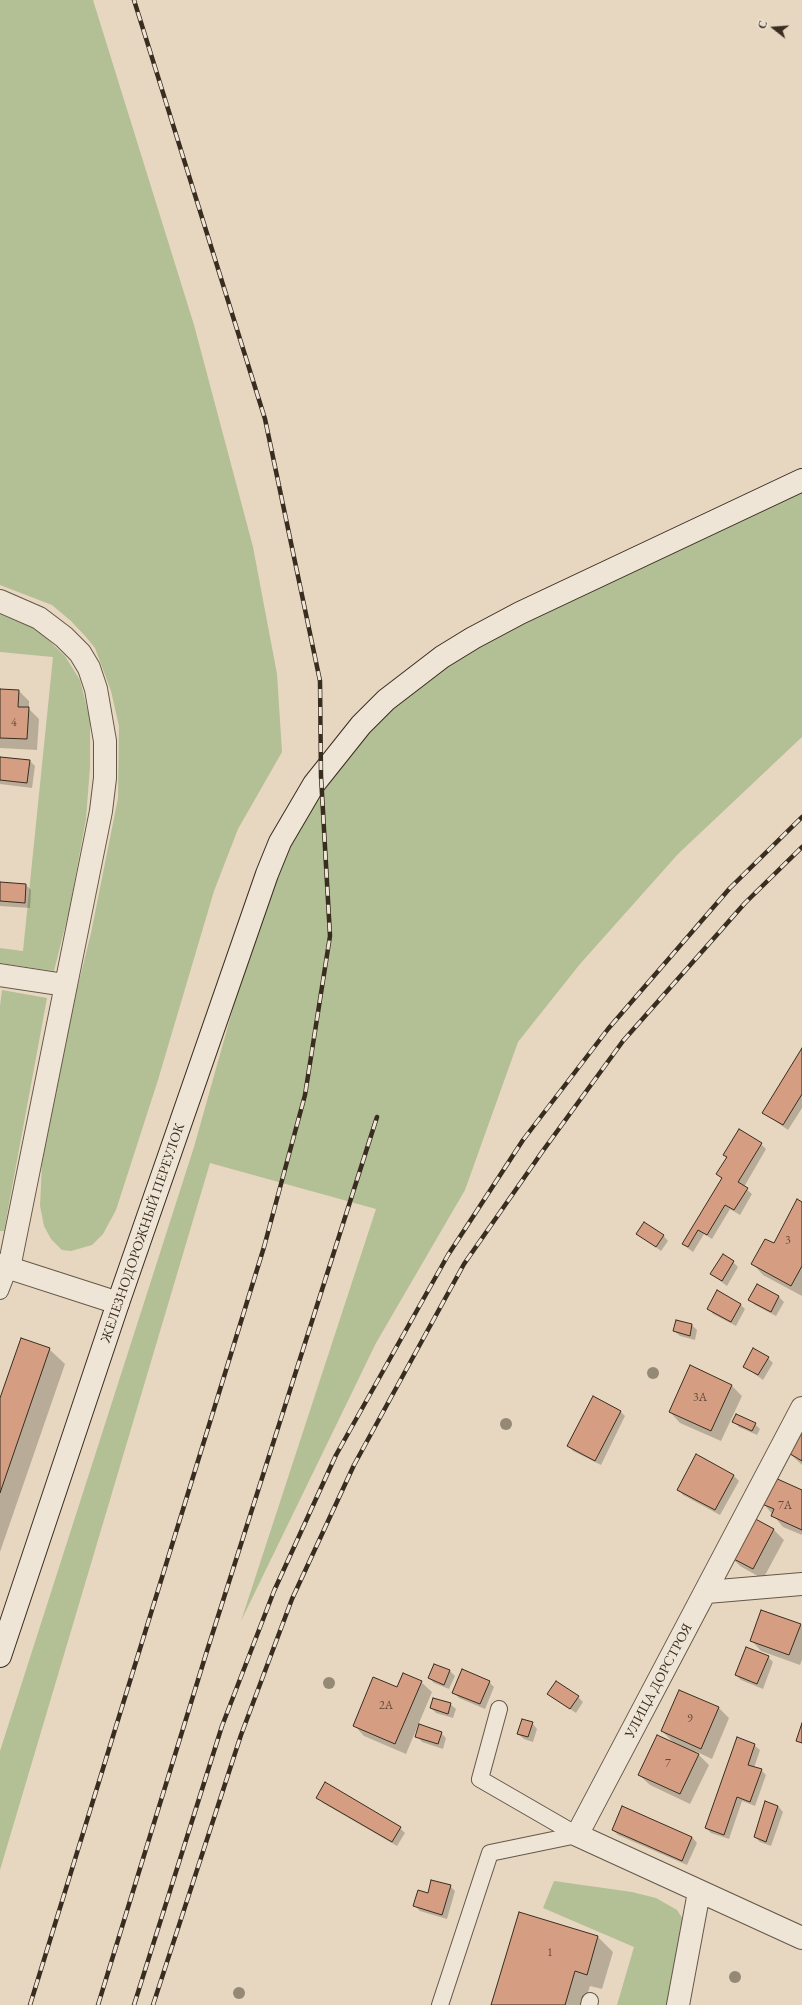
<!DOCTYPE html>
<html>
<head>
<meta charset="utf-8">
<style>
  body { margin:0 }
  #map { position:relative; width:802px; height:2005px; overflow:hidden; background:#e7d7c0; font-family:"EB Garamond",serif }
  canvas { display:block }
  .north { position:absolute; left:754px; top:8px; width:40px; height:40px; -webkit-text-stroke:3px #efe5d6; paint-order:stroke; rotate:287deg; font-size:11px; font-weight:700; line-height:16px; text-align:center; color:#392d20 }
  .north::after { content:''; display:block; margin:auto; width:14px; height:18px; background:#392d20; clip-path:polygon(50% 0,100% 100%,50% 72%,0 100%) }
</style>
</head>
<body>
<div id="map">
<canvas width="802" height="2005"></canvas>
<div class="north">С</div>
</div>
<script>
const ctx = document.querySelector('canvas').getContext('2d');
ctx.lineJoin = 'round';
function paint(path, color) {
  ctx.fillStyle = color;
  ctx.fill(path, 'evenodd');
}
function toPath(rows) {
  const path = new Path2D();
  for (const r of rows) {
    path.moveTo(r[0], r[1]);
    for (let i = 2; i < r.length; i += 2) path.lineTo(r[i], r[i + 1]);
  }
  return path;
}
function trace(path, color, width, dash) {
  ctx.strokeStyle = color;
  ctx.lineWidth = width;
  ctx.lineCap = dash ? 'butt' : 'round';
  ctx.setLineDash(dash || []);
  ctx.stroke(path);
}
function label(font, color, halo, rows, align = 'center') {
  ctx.font = font + ' "EB Garamond",serif';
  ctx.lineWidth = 3;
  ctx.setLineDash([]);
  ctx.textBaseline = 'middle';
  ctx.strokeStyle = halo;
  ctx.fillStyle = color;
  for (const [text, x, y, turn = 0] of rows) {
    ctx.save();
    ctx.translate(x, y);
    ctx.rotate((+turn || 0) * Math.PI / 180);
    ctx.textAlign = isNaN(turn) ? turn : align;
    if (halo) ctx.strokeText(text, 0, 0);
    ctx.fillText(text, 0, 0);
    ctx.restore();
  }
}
paint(toPath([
  [0,0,93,0,194,325,253,547,277,674,282,752,238,829,214,891,158,1080,116,1210,103,1234,92,1245,71,1251,62,1250,51,1239,44,1226,40,1206,42,1164,56,1075,91,933,118,798,119,726,111,691,95,648,86,637,71,621,52,605,0,585],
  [802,484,802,737,678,854,580,964,518,1042,465,1190,376,1343,241,1621,376,1209,210,1163,0,1870,0,1751,194,1147,276,855,290,822,393,703,473,645],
  [0,613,39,631,65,656,80,680,90,720,90,767,86,819,69,911,54,971,0,963,0,948,23,951,53,657,0,652],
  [2,990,47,998,4,1231,0,1231,0,1006],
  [554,1881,632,1892,656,1898,677,1910,687,1925,671,2005,617,2005,634,1947,543,1908]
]), '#b3bf94');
paint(toPath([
  [0,690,19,691,29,701,29,709,39,719,37,750,0,748],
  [0,758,30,761,35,766,32,788,0,784],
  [0,883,26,885,31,890,30,908,0,906],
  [802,1050,802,1108,788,1130,764,1113],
  [761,1144,766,1149,744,1187,752,1194,740,1215,730,1209,712,1239,704,1234,693,1252,689,1249,683,1244,722,1179,718,1174,727,1158,724,1155],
  [802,1203,802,1296,763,1275,753,1264,774,1245],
  [638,1234,663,1235,668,1241,661,1251],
  [733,1262,738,1267,727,1286,711,1274],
  [779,1297,784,1302,776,1316,755,1305,750,1300],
  [740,1304,745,1309,736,1326,713,1314,708,1308],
  [677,1321,692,1325,697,1330,695,1340,680,1336,674,1331],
  [49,1349,65,1364,0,1552,0,1401],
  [768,1358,773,1363,763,1380,744,1366],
  [731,1385,742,1396,721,1441,680,1423,670,1412],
  [620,1411,625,1416,601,1465,573,1451,568,1446],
  [734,1422,755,1424,760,1429,757,1435,739,1427],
  [802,1426,802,1465,788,1452],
  [734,1476,739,1481,720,1515,683,1495,678,1489],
  [802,1491,802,1535,783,1527,763,1503],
  [774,1530,784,1540,763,1579,740,1566,730,1556],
  [800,1625,802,1626,802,1660,800,1665,761,1651,751,1640],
  [768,1657,773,1662,763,1689,741,1680,736,1675],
  [435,1665,450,1671,455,1676,449,1689,434,1683,429,1678],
  [421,1682,432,1692,406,1754,364,1736,354,1725,397,1688],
  [489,1682,494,1687,485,1709,459,1698,454,1693],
  [548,1694,578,1697,583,1702,576,1713],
  [450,1704,456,1709,453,1718,436,1713,431,1708],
  [719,1708,729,1718,712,1759,695,1751,709,1765,690,1804,650,1785,639,1775,674,1743,662,1731],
  [532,1723,537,1729,533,1742,524,1739,518,1734],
  [441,1733,446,1738,443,1749,422,1742,417,1736],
  [754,1745,760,1750,754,1768,761,1770,766,1775,755,1806,742,1801,729,1839,711,1833,706,1828],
  [318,1797,400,1828,405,1833,397,1846,323,1803],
  [778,1806,783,1812,771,1846,760,1842,755,1837],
  [613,1830,692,1837,697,1843,687,1865,618,1835],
  [450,1886,455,1891,447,1919,420,1911,415,1906],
  [520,1913,598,1937,613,1952,602,1989,590,1986,584,2005,493,2005]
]), '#0003');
const building = toPath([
  [0,689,19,690,18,707,29,707,27,739,0,738,0,689],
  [0,757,30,760,27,783,0,780,0,757],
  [0,882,26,884,25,903,0,901,0,882],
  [802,1048,802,1094,783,1125,762,1113,802,1048],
  [739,1129,762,1143,738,1182,748,1188,734,1210,725,1205,707,1235,698,1230,688,1247,682,1244,722,1178,716,1174,727,1157,723,1155,739,1129],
  [797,1199,802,1202,802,1266,791,1286,751,1264,765,1239,774,1243,797,1199],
  [644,1222,664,1235,656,1247,636,1234,644,1222],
  [723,1254,734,1261,722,1281,710,1274,723,1254],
  [757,1284,779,1296,771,1312,748,1300,757,1284],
  [717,1290,741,1304,731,1322,707,1309,717,1290],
  [676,1320,692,1324,690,1336,673,1331,676,1320],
  [21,1338,50,1348,0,1493,0,1398,21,1338],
  [753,1348,769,1357,758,1375,743,1367,753,1348],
  [690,1365,732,1385,711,1431,669,1412,690,1365],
  [593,1396,621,1411,595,1461,567,1446,593,1396],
  [736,1414,756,1423,752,1431,732,1422,736,1414],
  [802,1424,802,1461,787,1452,802,1424],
  [696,1454,734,1475,715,1510,677,1490,696,1454],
  [773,1477,802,1490,802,1530,771,1516,774,1509,762,1504,773,1477],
  [750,1516,774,1529,753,1569,728,1556,750,1516],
  [761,1610,801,1624,789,1655,750,1641,761,1610],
  [746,1647,769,1656,757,1684,735,1675,746,1647],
  [434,1664,450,1670,444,1685,428,1678,434,1664],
  [462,1669,490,1681,480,1704,452,1693,462,1669],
  [403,1673,422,1681,395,1744,353,1726,373,1677,397,1687,403,1673],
  [556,1681,579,1696,570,1709,547,1694,556,1681],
  [679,1690,719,1707,701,1749,661,1731,679,1690],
  [433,1698,451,1703,448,1714,430,1708,433,1698],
  [522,1719,533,1722,528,1737,517,1734,522,1719],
  [802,1723,802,1743,796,1741,802,1723],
  [419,1724,442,1732,438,1744,415,1737,419,1724],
  [657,1735,699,1754,680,1794,638,1775,657,1735],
  [737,1737,755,1744,748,1765,762,1769,750,1802,737,1797,724,1835,705,1828,737,1737],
  [325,1782,401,1827,392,1842,316,1798,325,1782],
  [765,1801,778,1806,766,1842,754,1837,765,1801],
  [622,1806,692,1837,682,1861,612,1830,622,1806],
  [431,1880,451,1885,442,1915,413,1906,418,1890,428,1893,431,1880],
  [519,1912,598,1936,587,1975,575,1971,565,2005,491,2005,519,1912]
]);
paint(building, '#d59e82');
trace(building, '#392d20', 1);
const lane = toPath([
  [0,1291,9,1268],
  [499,1709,480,1779,577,1835],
  [440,2005,490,1853,577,1835],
  [589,2005,590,2001]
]);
const street = toPath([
  [0,601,39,618,64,637,80,653,89,668,96,689,105,741,105,778,101,811,9,1268],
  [0,975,65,985],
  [0,1265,118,1303],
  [802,1408,577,1835,802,1938],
  [707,1592,802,1584],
  [678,2005,699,1892]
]);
const secondary = toPath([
  [0,1656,118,1303,267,874,280,842,314,784,361,725,386,700,442,657,473,638,520,613,802,480]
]);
trace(lane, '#645848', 18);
trace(street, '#645848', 24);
trace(secondary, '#392d20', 24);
trace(lane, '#efe5d6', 16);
trace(street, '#efe5d6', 22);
trace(secondary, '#efe5d6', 22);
const rail = toPath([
  [30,2005,264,1247,305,1095,330,936,321,776,320,681,265,419,134,0],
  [98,2005,206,1654,377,1117],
  [134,2005,222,1726,274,1591,336,1455,448,1255,523,1140,608,1029,730,888,802,817],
  [153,2005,241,1735,292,1599,354,1465,464,1264,542,1152,623,1041,745,903,802,847]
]);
trace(rail, '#392d20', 4.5);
trace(rail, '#efe5d6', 3, [9]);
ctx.fillStyle = '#948975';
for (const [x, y] of [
  [653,1373],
  [506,1424],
  [329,1683],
  [735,1977],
  [239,1993]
]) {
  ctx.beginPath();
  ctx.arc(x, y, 6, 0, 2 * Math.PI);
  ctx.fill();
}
label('12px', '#604938', null, [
  ["4",14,723],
  ["3",788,1241],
  ["3А",700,1398],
  ["7А",785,1506],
  ["2А",386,1706],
  ["9",690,1719],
  ["7",668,1764],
  ["1",550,1953]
]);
label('14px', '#392d20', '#efe5d6', [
  ["ЖЕЛЕЗНОДОРОЖНЫЙ ПЕРЕУЛОК",143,1233,-71],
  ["УЛИЦА ДОРСТРОЯ",659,1681,-62]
]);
</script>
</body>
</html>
